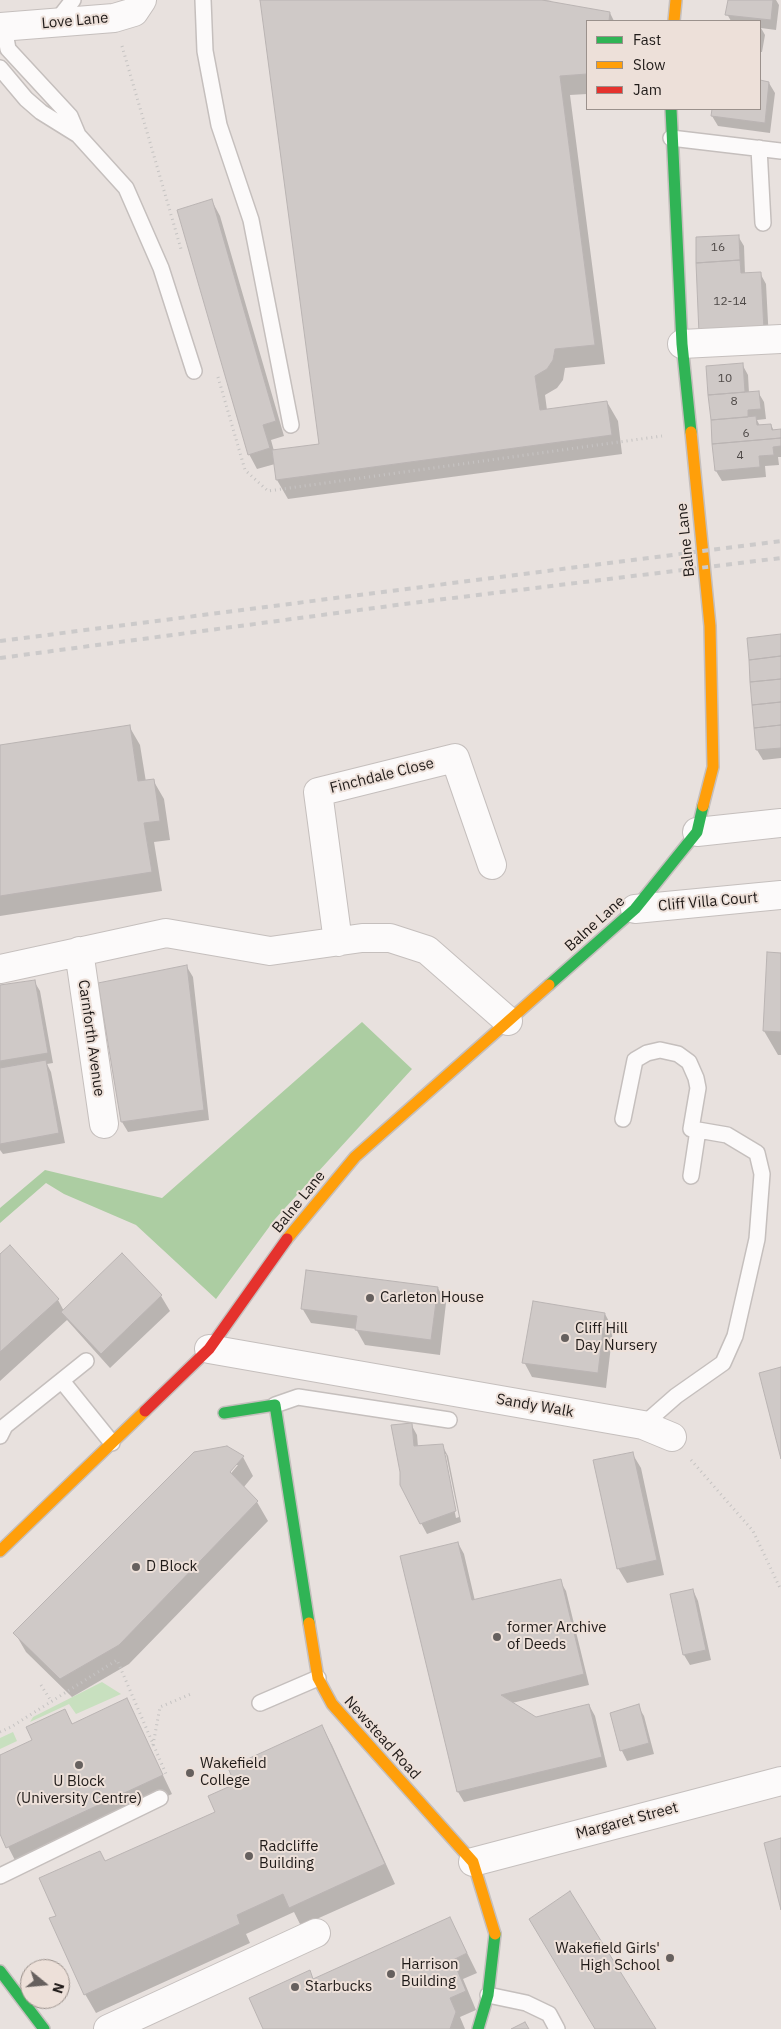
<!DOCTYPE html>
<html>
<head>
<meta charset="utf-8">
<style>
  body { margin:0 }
  #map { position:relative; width:781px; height:2029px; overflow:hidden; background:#e8e1de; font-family:"IBM Plex Sans",sans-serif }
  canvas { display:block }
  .legend { position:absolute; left:586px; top:20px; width:175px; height:90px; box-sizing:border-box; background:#ede0d9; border:1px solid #9b918c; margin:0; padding:6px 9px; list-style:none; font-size:15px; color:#201b19 }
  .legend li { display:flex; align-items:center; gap:10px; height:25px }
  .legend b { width:25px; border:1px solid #9b918c }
  .north { position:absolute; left:20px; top:1959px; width:50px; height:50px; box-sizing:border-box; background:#ede0d9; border:1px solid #9b918c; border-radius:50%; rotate:107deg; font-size:14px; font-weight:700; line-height:20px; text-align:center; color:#201b19 }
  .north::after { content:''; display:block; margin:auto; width:18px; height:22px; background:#66605e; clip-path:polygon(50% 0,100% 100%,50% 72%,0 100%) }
</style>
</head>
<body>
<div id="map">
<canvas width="781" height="2029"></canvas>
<ul class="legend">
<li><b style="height:6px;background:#30b455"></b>Fast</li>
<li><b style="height:6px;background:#ff9f0a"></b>Slow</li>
<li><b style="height:6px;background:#e5322d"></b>Jam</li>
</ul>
<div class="north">N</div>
</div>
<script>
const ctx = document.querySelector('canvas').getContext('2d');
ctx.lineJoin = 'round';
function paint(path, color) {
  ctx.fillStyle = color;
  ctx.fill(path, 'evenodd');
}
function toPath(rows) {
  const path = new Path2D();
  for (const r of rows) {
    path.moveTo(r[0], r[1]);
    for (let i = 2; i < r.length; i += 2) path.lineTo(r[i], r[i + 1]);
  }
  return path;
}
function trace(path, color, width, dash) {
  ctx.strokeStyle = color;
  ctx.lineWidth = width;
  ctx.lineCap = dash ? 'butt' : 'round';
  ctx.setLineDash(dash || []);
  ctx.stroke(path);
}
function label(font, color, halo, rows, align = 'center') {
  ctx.font = font + ' "IBM Plex Sans",sans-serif';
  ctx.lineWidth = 4;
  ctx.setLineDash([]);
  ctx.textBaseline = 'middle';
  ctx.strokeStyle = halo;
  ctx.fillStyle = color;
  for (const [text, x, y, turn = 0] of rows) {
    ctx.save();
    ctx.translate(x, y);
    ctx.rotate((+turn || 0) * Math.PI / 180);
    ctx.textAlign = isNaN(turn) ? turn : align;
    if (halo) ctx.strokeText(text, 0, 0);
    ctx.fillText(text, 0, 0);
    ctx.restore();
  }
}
paint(toPath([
  [102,1682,121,1694,76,1714,69,1704,30,1722,33,1717],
  [13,1732,17,1741,0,1749,0,1738]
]), '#c8e0bf');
paint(toPath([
  [362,1022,412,1069,275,1219,216,1299,136,1225,64,1194,46,1183,0,1223,0,1208,45,1170,162,1198]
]), '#accda2');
paint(toPath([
  [261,0,552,0,544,1,610,13,614,21,587,21,587,94,570,95,605,364,565,368,563,380,557,388,545,395,547,410,607,402,618,421,622,454,288,499,277,480,275,464,257,469,249,454,212,201,220,216,284,436,271,440,274,451,320,445],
  [729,0,776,0,779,5,776,30,761,28,765,35,762,52,760,52,760,21,731,21,727,14],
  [760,82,769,83,775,93,770,133,718,126,712,116,713,109,760,109],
  [738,236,744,246,745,274,760,273,766,284,769,341,700,334],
  [742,364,748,375,749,393,758,392,764,402,766,419,757,420,760,426,771,425,774,431,781,430,781,457,778,457,779,465,765,466,766,477,722,481,716,471,707,367],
  [781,635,781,758,763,760,757,750,748,639],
  [129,726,140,745,146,782,153,780,164,799,170,840,154,842,162,891,0,916,0,746],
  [781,954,781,1055,778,1055,764,1031],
  [187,967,193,977,209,1120,128,1132,122,1122],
  [34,981,40,991,53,1063,47,1064,51,1072,65,1143,3,1154,0,1150,0,987],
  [122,1255,161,1296,170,1311,110,1368,67,1320,0,1381,0,1256,58,1300,64,1311],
  [438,1288,446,1303,440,1355,365,1345,356,1329,311,1323,302,1308],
  [605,1314,613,1329,606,1388,532,1377,524,1362],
  [411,1424,417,1435,418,1447,442,1445,448,1456,461,1522,427,1534,421,1523],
  [443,1454,446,1454,459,1517,456,1518],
  [632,1453,641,1468,664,1575,627,1583,618,1568],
  [243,1457,253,1476,243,1488,257,1502,268,1521,129,1664,72,1697,26,1652,15,1633],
  [235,1465,238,1465,227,1478,225,1476],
  [458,1543,464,1554,475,1601,560,1581,566,1591,589,1685,512,1703,535,1718,589,1705,595,1716,607,1767,464,1802,458,1792],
  [693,1590,698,1601,711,1660,690,1665,684,1655],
  [127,1700,172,1794,18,1866,0,1831,0,1757,34,1741,64,1711,73,1725],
  [638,1706,644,1716,654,1754,627,1761,622,1751,611,1714],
  [322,1727,332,1745,395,1884,301,1926,294,1912,246,1934,250,1943,96,2013,85,1994,57,1916,216,1812,237,1785],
  [450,1918,477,1973,463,1979,476,2010,460,2017,465,2029,265,2029,309,1972,314,1980]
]), '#0003');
const building = toPath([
  [260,0,542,0,610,12,609,21,587,21,587,74,560,76,595,345,555,349,553,360,547,369,535,376,540,410,607,401,612,435,276,480,272,450,319,444,260,0],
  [728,0,773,0,771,20,725,15,728,0],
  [760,80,769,82,765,123,711,116,712,109,760,109,760,80],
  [212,199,276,421,263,425,270,448,248,455,177,210,212,199],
  [739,235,740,260,696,263,696,237,739,235],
  [740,260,741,273,761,272,764,330,699,334,696,263,740,260],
  [743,363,745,392,708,395,706,366,743,363],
  [759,391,761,409,748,410,748,417,711,420,708,395,759,391],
  [756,416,757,425,771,424,772,430,781,429,781,438,712,444,711,420,756,416],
  [781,438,781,446,773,447,774,455,759,456,760,467,715,471,712,444,781,438],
  [781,634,781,656,749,660,747,638,781,634],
  [781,656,781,679,750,682,749,660,781,656],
  [781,679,781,702,752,705,750,682,781,679],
  [781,702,781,725,754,728,752,705,781,702],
  [130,725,138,781,154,779,160,821,144,823,152,872,0,896,0,745,130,725],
  [781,725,781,748,756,750,754,728,781,725],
  [767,952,781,953,781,1032,763,1031,767,952],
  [187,965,204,1110,121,1122,98,983,187,965],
  [35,980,48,1053,0,1061,0,985,35,980],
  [46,1060,59,1133,0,1144,0,1068,46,1060],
  [10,1245,59,1299,0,1352,0,1254,10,1245],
  [122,1253,162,1295,101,1354,61,1312,122,1253],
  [306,1270,438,1287,431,1340,355,1330,357,1316,301,1309,306,1270],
  [533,1301,605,1313,598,1373,522,1363,533,1301],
  [781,1367,781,1459,759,1373,781,1367],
  [412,1423,414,1446,443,1444,456,1511,420,1524,400,1485,400,1472,391,1425,412,1423],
  [227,1446,244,1456,230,1472,258,1501,119,1645,60,1679,13,1633,194,1452,227,1446],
  [633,1452,657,1560,617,1569,593,1460,633,1452],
  [458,1542,472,1600,561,1579,584,1674,501,1695,536,1717,589,1704,602,1757,457,1792,400,1556,458,1542],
  [693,1589,706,1650,683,1655,670,1594,693,1589],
  [127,1698,163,1775,6,1848,0,1834,0,1755,32,1740,26,1727,65,1709,72,1724,127,1698],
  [639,1704,649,1743,620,1751,610,1713,639,1704],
  [322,1725,385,1864,289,1908,283,1894,237,1915,240,1924,84,1995,49,1918,56,1916,39,1878,100,1851,105,1861,215,1812,208,1796,235,1784,228,1768,322,1725],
  [781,1838,781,1910,764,1843,781,1838],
  [570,1891,656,2029,595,2029,529,1919,570,1891],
  [450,1917,467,1953,453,1960,466,1991,450,1998,456,2012,450,2029,263,2029,249,1998,310,1970,313,1979,450,1917],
  [525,2022,529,2029,511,2029,525,2022]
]);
paint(building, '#cfc9c7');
trace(building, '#bab4b3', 1);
const lane = toPath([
  [203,0,205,51,219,125,251,220,291,425],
  [55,23,73,0],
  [4,27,8,49,70,116,78,135],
  [0,68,26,99,41,112,78,135,126,188,161,268,194,371],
  [671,138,781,151],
  [759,148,763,223],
  [623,1119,635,1060,647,1053,660,1050,678,1054,689,1062,696,1078,698,1088,691,1129],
  [62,1381,112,1443],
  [275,1405,298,1397,449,1420],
  [643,1425,676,1396,723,1363,735,1336,757,1239,762,1174,757,1153,727,1135,698,1130,691,1176],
  [0,1436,5,1426,86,1361],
  [260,1703,318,1678],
  [0,1876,160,1798],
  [488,1995,526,2003,549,2014,557,2029]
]);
const street = toPath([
  [0,27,114,18,134,12,142,0],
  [682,344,781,339],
  [697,832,781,823],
  [635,909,781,895],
  [338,942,318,792,455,758,492,865],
  [79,951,104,1124],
  [0,969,166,933,270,951,362,938,390,938,427,950,508,1021],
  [209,1349,643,1425,672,1437],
  [473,1862,781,1781],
  [108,2029,316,1933]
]);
const fast = toPath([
  [671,109,682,344,691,432],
  [549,985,635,909,697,832,703,806],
  [224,1413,275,1405,309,1623],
  [0,1971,44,2029],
  [478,2029,488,1995,495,1934]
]);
const slow = toPath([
  [674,21,676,0],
  [691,432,710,626,713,767,703,806],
  [287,1239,355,1157,549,985],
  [0,1551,145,1411],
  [309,1623,318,1678,332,1704,473,1862,495,1934]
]);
const jam = toPath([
  [145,1411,209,1349,287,1239]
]);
trace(lane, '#c5bfbd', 18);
trace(street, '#c5bfbd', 30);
trace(fast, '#c5bfbd', 14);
trace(slow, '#c5bfbd', 14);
trace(jam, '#c5bfbd', 14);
trace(toPath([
  [122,46,181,249],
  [218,377,245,470,268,491,662,436],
  [691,1460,753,1531,781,1590],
  [41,1685,51,1701],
  [0,1732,11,1727,117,1660,166,1774],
  [153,1745,160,1707,191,1694]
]), '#c5c3c2', 3, [1, 4]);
trace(lane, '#fcfafa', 15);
trace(street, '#fcfafa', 28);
trace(fast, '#30b455', 11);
trace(slow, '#ff9f0a', 11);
trace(jam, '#e5322d', 11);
trace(toPath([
  [0,641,781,541],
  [0,658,412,603,781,558]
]), '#cccaca', 4, [6, 6]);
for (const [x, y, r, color] of [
  [370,1298,5,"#66605e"],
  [565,1338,5,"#66605e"],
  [136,1567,5,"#66605e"],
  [497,1637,5,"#66605e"],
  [79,1765,5,"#66605e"],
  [190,1773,5,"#66605e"],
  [249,1856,5,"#66605e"],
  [670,1958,5,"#66605e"],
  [391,1974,5,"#66605e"],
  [295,1987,5,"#66605e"]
]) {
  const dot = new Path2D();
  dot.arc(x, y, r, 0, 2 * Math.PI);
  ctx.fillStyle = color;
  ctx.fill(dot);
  trace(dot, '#ede0d9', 2);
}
label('12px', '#4e4947', null, [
  ["16",718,248],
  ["12-14",730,302],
  ["10",725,379],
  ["8",734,402],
  ["6",746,434],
  ["4",740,456]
]);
label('15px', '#201b19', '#ede0d9', [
  ["Love Lane",75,21,-5],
  ["Balne Lane",686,540,-96],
  ["Finchdale Close",382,776,-14],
  ["Cliff Villa Court",708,902,-5],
  ["Balne Lane",595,924,-42],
  ["Carnforth Avenue",91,1038,82],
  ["Balne Lane",299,1202,-51],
  ["Sandy Walk",535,1406,10],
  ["Newstead Road",382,1738,48],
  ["Margaret Street",627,1821,-15]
]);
label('15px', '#201b19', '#ede0d9', [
  ["Carleton House",380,1298],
  ["Cliff Hill",575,1329],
  ["Day Nursery",575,1346],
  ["D Block",146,1567],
  ["former Archive",507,1628],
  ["of Deeds",507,1645],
  ["Wakefield",200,1764],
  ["College",200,1781],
  ["U Block",79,1782,"center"],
  ["(University Centre)",79,1799,"center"],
  ["Radcliffe",259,1847],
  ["Building",259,1864],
  ["Wakefield Girls'",660,1949,"right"],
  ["High School",660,1966,"right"],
  ["Harrison",401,1965],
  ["Building",401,1982],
  ["Starbucks",305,1987]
], 'left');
</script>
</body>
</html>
